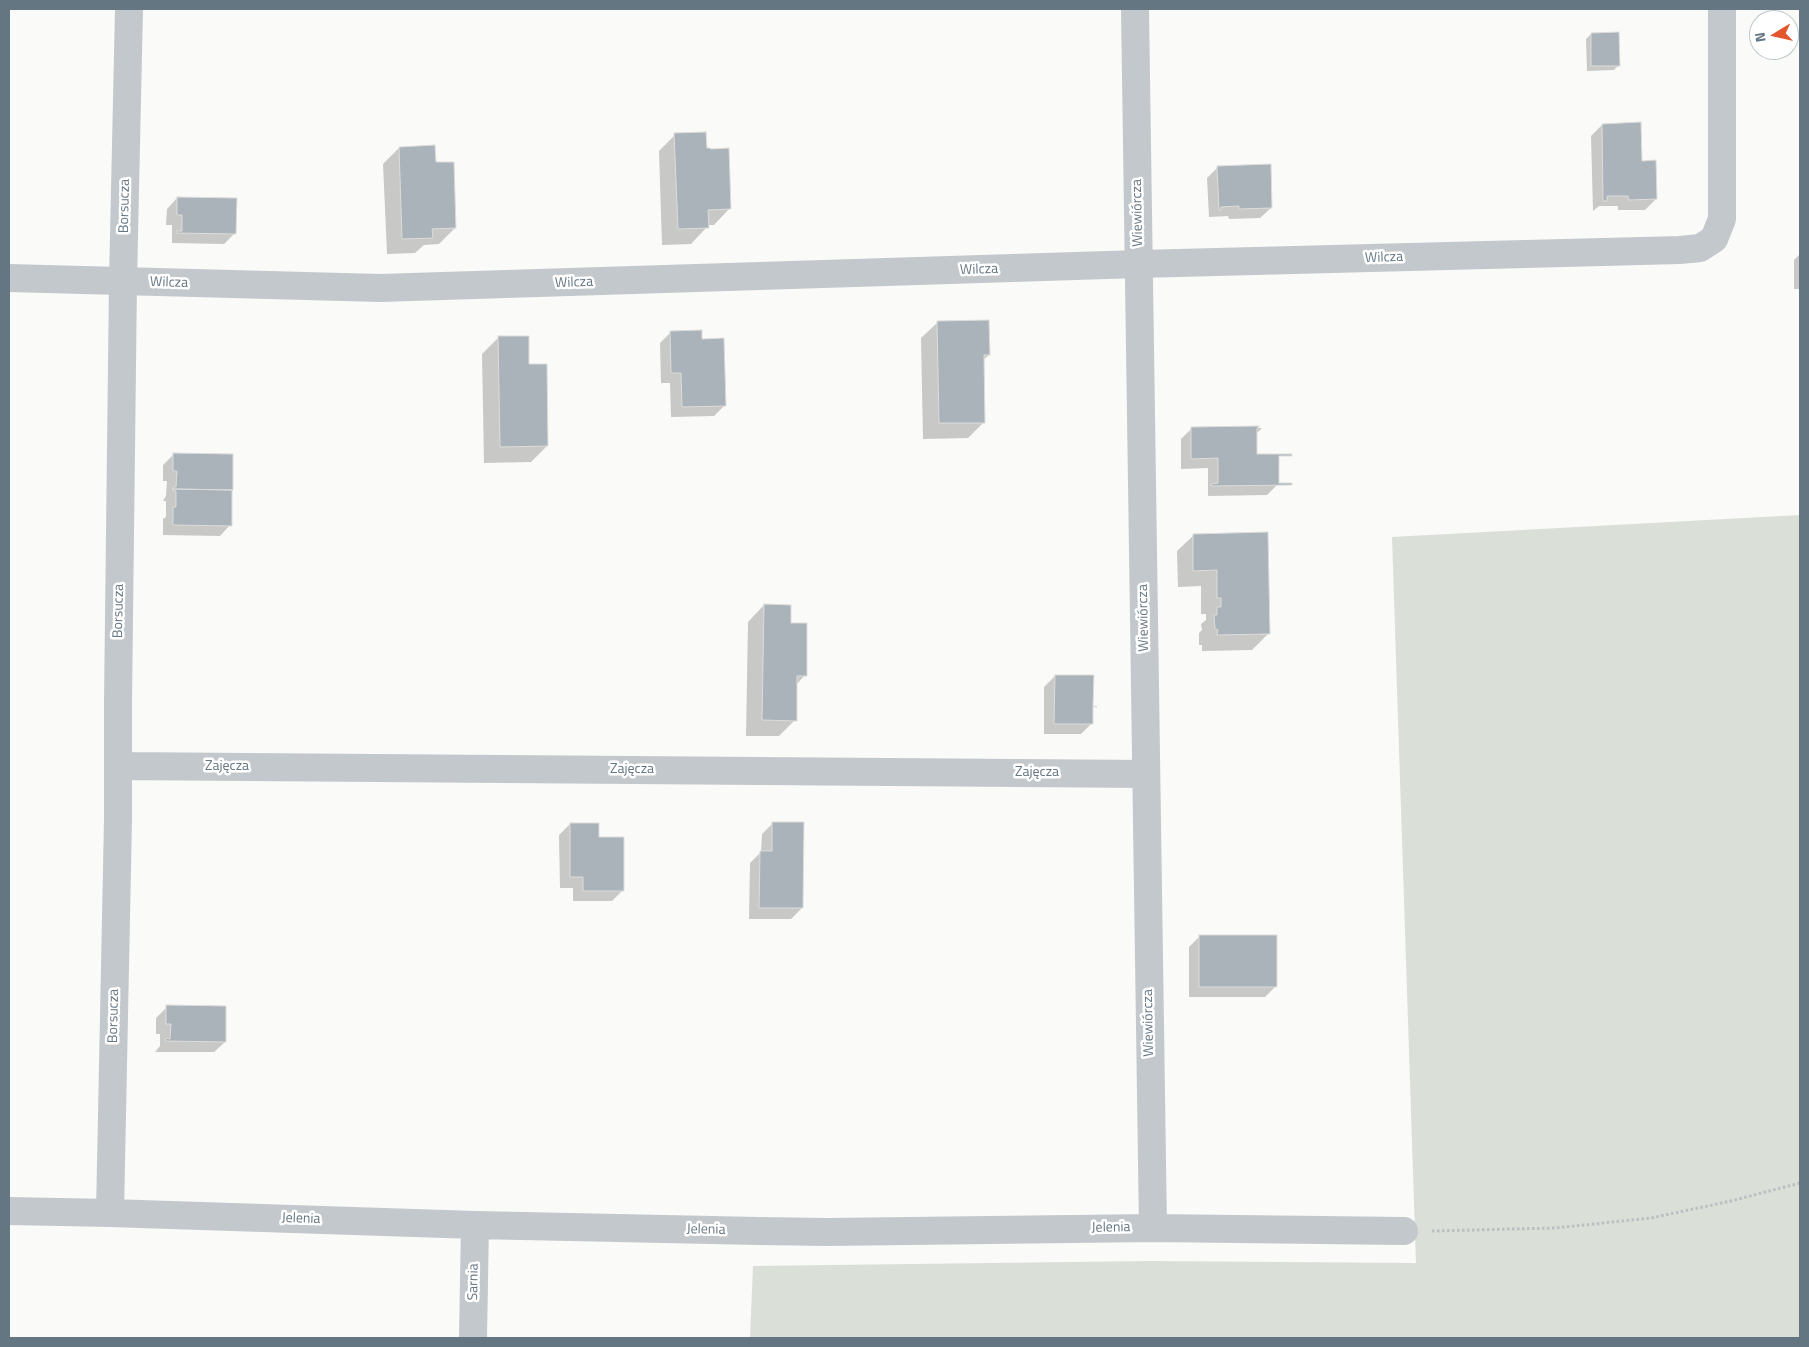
<!DOCTYPE html>
<html>
<head>
<meta charset="utf-8">
<style>
  body { margin:0 }
  #map { position:relative; width:1809px; height:1347px; overflow:hidden; background:#fafaf8; font-family:"Titillium Web",sans-serif }
  canvas { display:block }
  .frame { position:absolute; inset:0; border:10px solid #657683; pointer-events:none }
  .north { position:absolute; left:1749px; top:10px; width:50px; height:50px; box-sizing:border-box; background:#fff; border:1px solid #c1c8cd; border-radius:50%; rotate:261deg; font-size:14px; font-weight:700; line-height:20px; text-align:center; color:#657683 }
  .north::after { content:''; display:block; margin:auto; width:18px; height:22px; background:#e4572e; clip-path:polygon(50% 0,100% 100%,50% 72%,0 100%) }
</style>
</head>
<body>
<div id="map">
<canvas width="1809" height="1347"></canvas>
<div class="frame"></div>
<div class="north">N</div>
</div>
<script>
const ctx = document.querySelector('canvas').getContext('2d');
ctx.lineJoin = 'round';
function paint(path, color) {
  ctx.fillStyle = color;
  ctx.fill(path, 'evenodd');
}
function toPath(rows) {
  const path = new Path2D();
  for (const r of rows) {
    path.moveTo(r[0], r[1]);
    for (let i = 2; i < r.length; i += 2) path.lineTo(r[i], r[i + 1]);
  }
  return path;
}
function trace(path, color, width, dash) {
  ctx.strokeStyle = color;
  ctx.lineWidth = width;
  ctx.lineCap = dash ? 'butt' : 'round';
  ctx.setLineDash(dash || []);
  ctx.stroke(path);
}
function label(font, color, halo, rows, align = 'center') {
  ctx.font = font + ' "Titillium Web",sans-serif';
  ctx.lineWidth = 5;
  ctx.setLineDash([]);
  ctx.textBaseline = 'middle';
  ctx.strokeStyle = halo;
  ctx.fillStyle = color;
  for (const [text, x, y, turn = 0] of rows) {
    ctx.save();
    ctx.translate(x, y);
    ctx.rotate((+turn || 0) * Math.PI / 180);
    ctx.textAlign = isNaN(turn) ? turn : align;
    if (halo) ctx.strokeText(text, 0, 0);
    ctx.fillText(text, 0, 0);
    ctx.restore();
  }
}
paint(toPath([
  [1800,515,1800,1338,750,1338,753,1266,1150,1261,1416,1263,1392,537]
]), '#dadfd7');
paint(toPath([
  [1591,34,1619,65,1614,70,1587,71,1586,39],
  [1602,125,1641,162,1656,199,1645,210,1618,210,1618,206,1599,206,1593,211,1591,136],
  [675,135,730,208,714,225,707,225,707,227,691,244,662,245,659,151],
  [399,148,435,163,455,228,439,244,424,245,415,253,387,254,383,164],
  [1218,167,1271,208,1260,218,1229,219,1228,216,1209,217,1207,178],
  [177,198,235,233,224,244,172,243,172,225,166,225,167,209],
  [1800,254,1800,289,1794,289,1794,260],
  [938,322,989,355,983,360,984,422,968,438,923,439,921,338],
  [671,332,701,340,725,405,714,416,671,417,670,383,661,383,660,343],
  [498,338,528,366,547,446,531,462,484,463,482,354],
  [1262,428,1256,434,1256,455,1278,484,1267,495,1208,496,1208,468,1181,469,1181,439,1191,429],
  [174,454,232,455,230,525,220,536,163,535,163,519,166,517,166,501,163,501,166,496,167,481,163,481,163,465],
  [1194,535,1268,634,1252,650,1202,651,1202,645,1199,645,1199,633,1202,630,1201,624,1206,620,1206,614,1201,614,1201,586,1178,587,1177,551],
  [764,605,790,624,805,675,796,685,795,720,779,736,746,736,748,622],
  [1055,676,1092,723,1081,734,1044,734,1044,687],
  [773,823,802,908,791,919,749,919,750,863,761,852,762,834],
  [570,824,598,838,623,890,612,901,573,901,573,888,560,888,559,835],
  [1200,936,1276,986,1265,997,1189,997,1189,947],
  [167,1007,225,1042,214,1052,155,1052,160,1046,160,1034,156,1034,156,1018]
]), '#0003');
const building = toPath([
  [1619,32,1620,66,1591,66,1591,33,1619,32],
  [1641,122,1642,161,1656,160,1657,199,1629,200,1628,196,1607,196,1607,201,1603,201,1602,124,1641,122],
  [706,132,707,148,710,148,711,149,729,148,731,209,708,210,709,228,678,229,674,133,706,132],
  [435,145,436,162,454,162,456,228,432,229,433,238,402,239,399,147,435,145],
  [1271,164,1272,208,1239,209,1239,206,1221,207,1221,210,1219,210,1217,166,1271,164],
  [177,197,237,198,236,234,176,233,177,231,182,231,182,215,177,215,177,197],
  [989,320,990,355,984,355,985,423,939,423,937,321,989,320],
  [702,330,702,339,724,338,726,406,682,407,681,373,671,373,670,331,702,330],
  [498,336,529,336,529,364,547,364,548,446,500,447,498,336],
  [1259,426,1257,429,1257,454,1292,454,1292,456,1279,456,1279,483,1292,483,1292,485,1211,486,1211,484,1218,483,1218,458,1191,459,1191,427,1259,426],
  [173,453,233,454,233,490,173,489,173,487,176,487,177,471,173,471,173,453],
  [173,489,232,490,232,526,173,525,173,507,176,507,176,491,173,491,173,489],
  [1268,532,1270,634,1217,635,1218,630,1215,629,1214,615,1217,615,1217,607,1221,607,1221,598,1217,598,1217,570,1193,571,1193,534,1268,532],
  [764,604,791,605,791,623,807,623,807,676,797,676,797,721,762,720,764,604],
  [1055,675,1094,675,1093,706,1097,707,1093,706,1093,724,1054,724,1055,675],
  [772,822,804,822,803,908,759,908,760,851,772,851,772,822],
  [570,823,599,823,599,837,624,837,624,891,583,891,583,877,570,877,570,823],
  [1199,935,1277,935,1277,987,1199,987,1199,935],
  [166,1005,226,1006,226,1042,165,1041,166,1038,170,1039,171,1024,166,1024,166,1005]
]);
paint(building, '#aab3b9');
trace(building, '#dcdcda', 1);
trace(toPath([
  [1432,1231,1555,1228,1651,1218,1731,1201,1800,1183]
]), '#bbbfc2', 3, [2.5, 2.5]);
trace(toPath([
  [1135,9,1153,1228],
  [9,278,380,288,1139,264,1680,250,1700,248,1714,239,1722,219,1722,9],
  [118,766,1146,774],
  [9,1211,110,1213,475,1225,759,1231,827,1232,1153,1228,1404,1231],
  [110,1213,118,819,118,702,123,281,129,9],
  [473,1338,475,1225]
]), '#c3c8cc', 28);
label('14px', '#657683', '#fff', [
  ["Borsucza",125,206,-89],
  ["Wiewiórcza",1138,213,-91],
  ["Wilcza",1384,258,-2],
  ["Wilcza",979,270,-2],
  ["Wilcza",169,283,2],
  ["Wilcza",574,283,-2],
  ["Borsucza",119,611,-89],
  ["Wiewiórcza",1144,618,-91],
  ["Zajęcza",227,767],
  ["Zajęcza",632,770],
  ["Zajęcza",1037,773],
  ["Borsucza",114,1016,-89],
  ["Wiewiórcza",1149,1023,-91],
  ["Jelenia",301,1219,2],
  ["Jelenia",1111,1228,-1],
  ["Jelenia",706,1230,1],
  ["Sarnia",474,1282,-89]
]);
</script>
</body>
</html>
